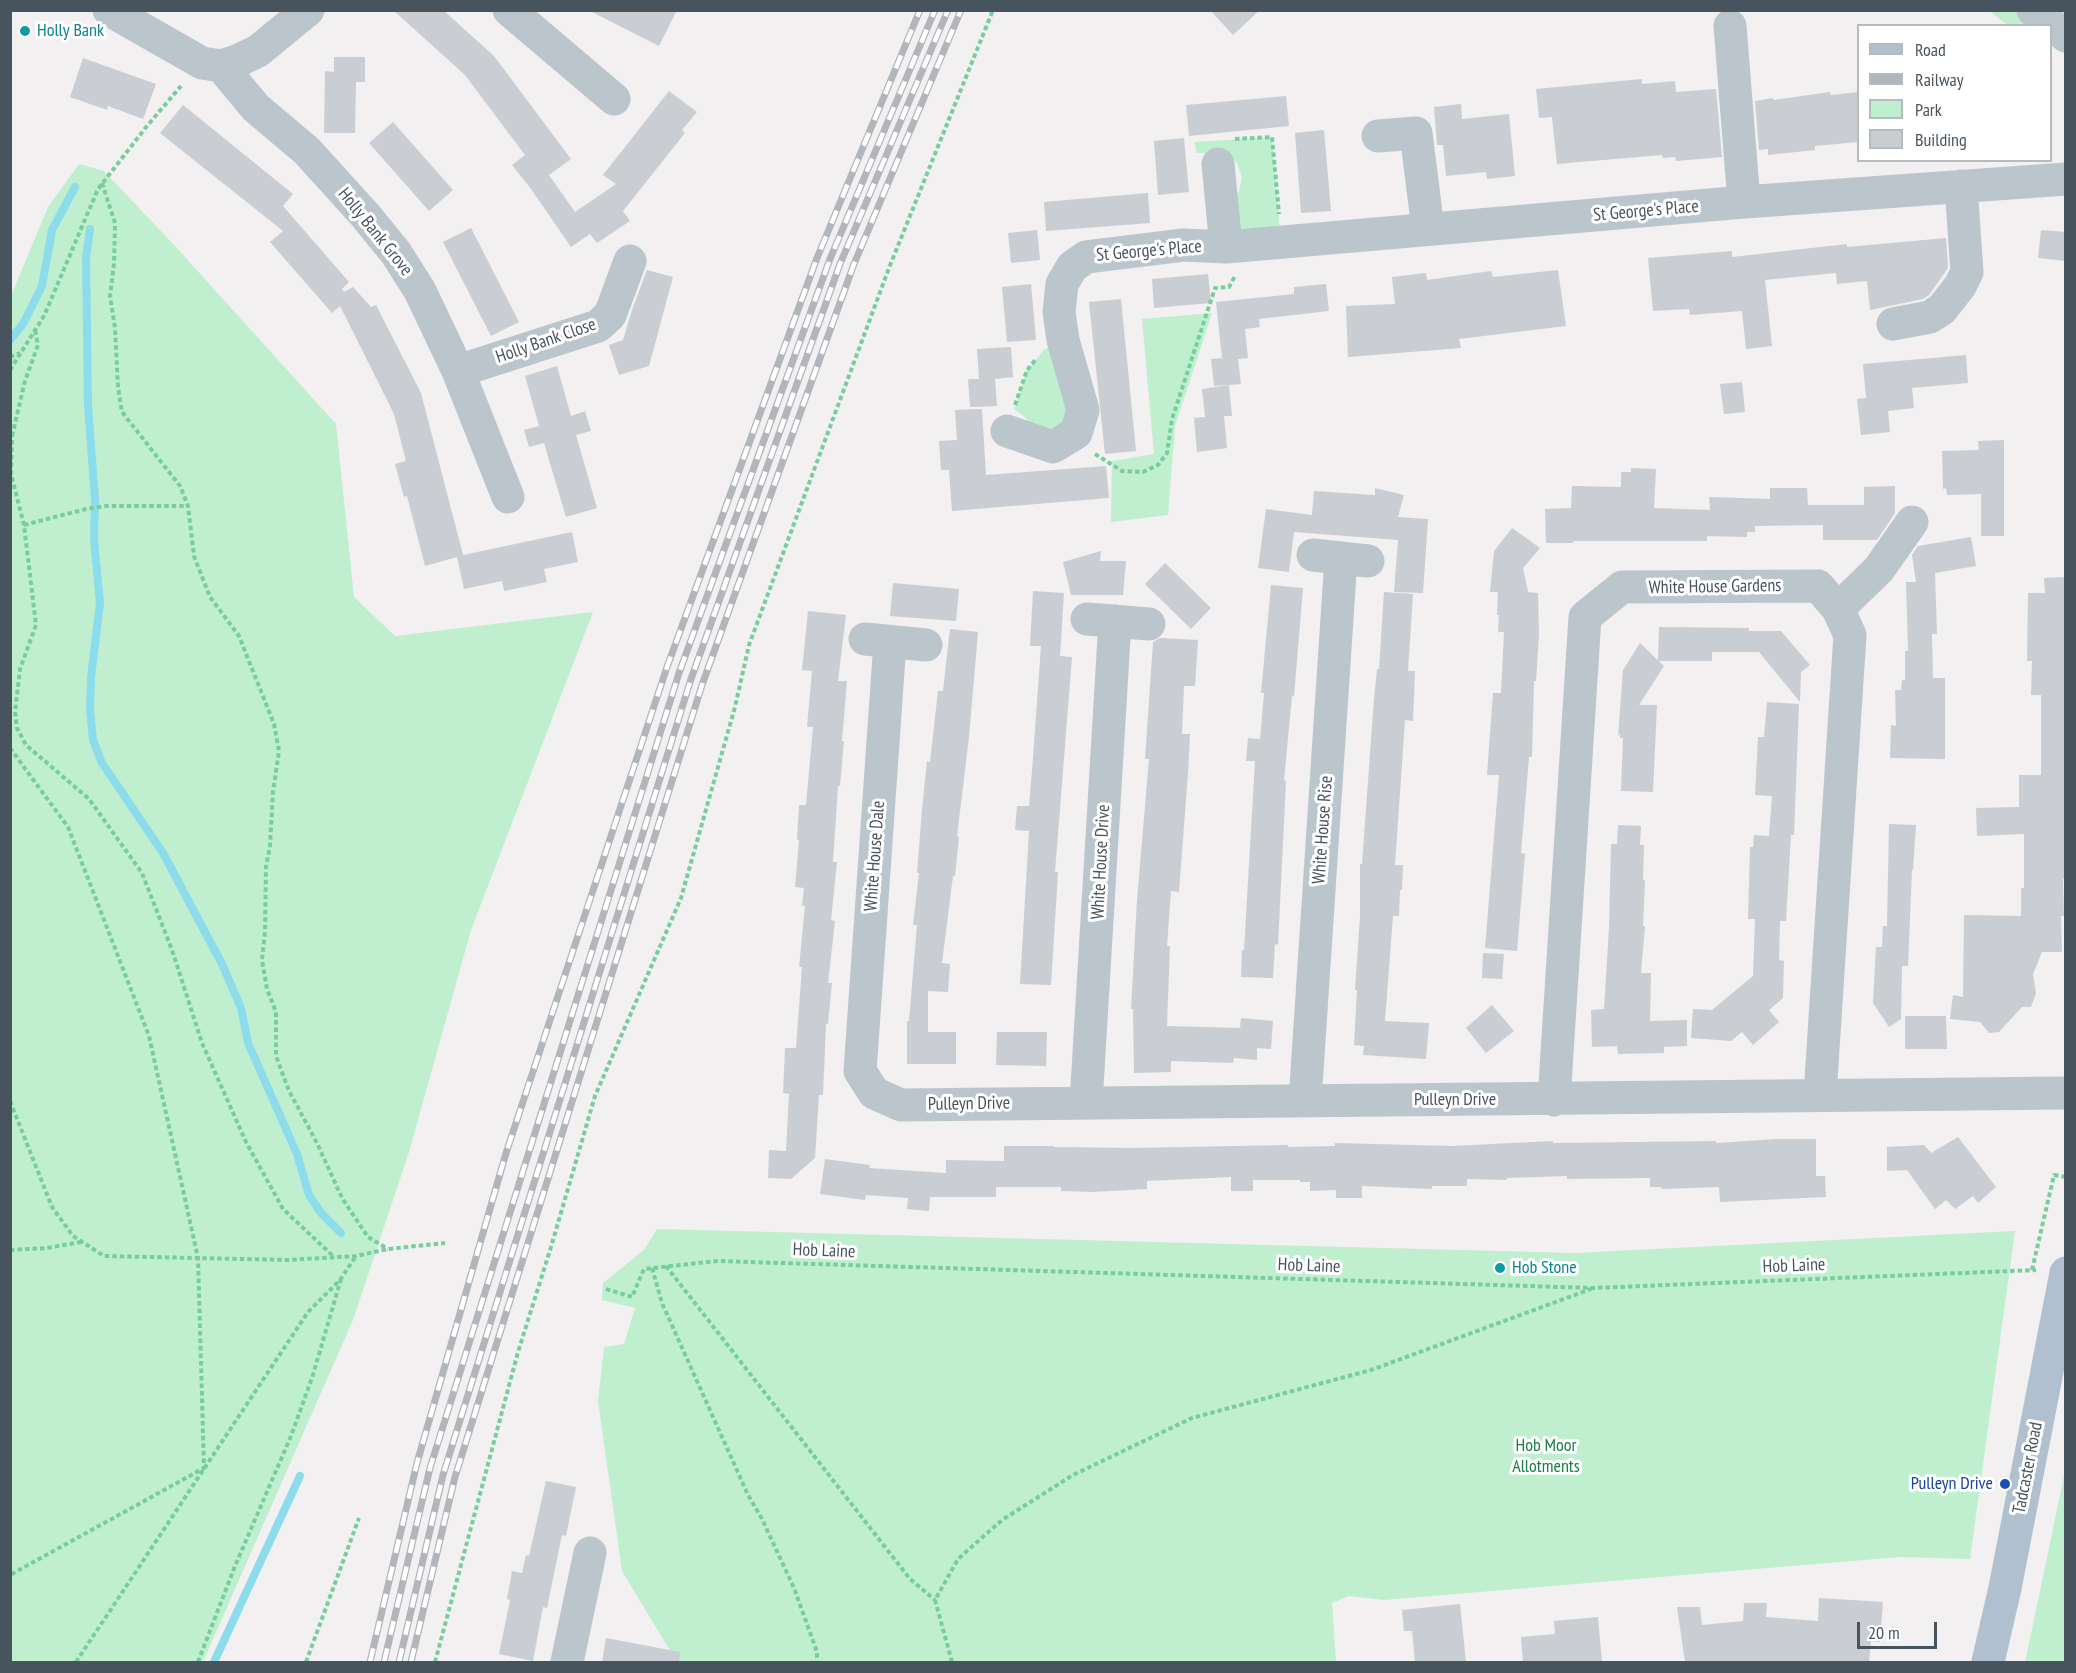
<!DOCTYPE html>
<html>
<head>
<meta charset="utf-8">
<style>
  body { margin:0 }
  #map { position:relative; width:2076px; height:1673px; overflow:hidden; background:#f2f0f0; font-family:"PT Sans Narrow",sans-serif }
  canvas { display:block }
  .frame { position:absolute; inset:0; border:12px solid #48545d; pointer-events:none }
  .legend { position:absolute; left:1857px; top:24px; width:195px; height:138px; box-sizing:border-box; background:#fff; border:2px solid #b6bbbe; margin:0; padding:8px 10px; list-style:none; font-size:18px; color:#48545d }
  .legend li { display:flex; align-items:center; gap:12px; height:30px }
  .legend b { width:30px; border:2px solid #b6bbbe }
  .scale { position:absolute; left:1857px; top:1622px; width:80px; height:27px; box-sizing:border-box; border:3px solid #48545d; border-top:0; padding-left:8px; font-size:18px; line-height:21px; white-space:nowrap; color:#48545d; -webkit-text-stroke:4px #fff; paint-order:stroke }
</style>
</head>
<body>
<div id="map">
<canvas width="2076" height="1673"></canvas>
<div class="frame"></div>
<ul class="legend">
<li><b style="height:8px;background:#b0c0ce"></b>Road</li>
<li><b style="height:8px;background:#b2b5ba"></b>Railway</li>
<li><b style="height:16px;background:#bfefcf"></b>Park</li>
<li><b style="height:16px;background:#cacdd2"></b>Building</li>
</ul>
<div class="scale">20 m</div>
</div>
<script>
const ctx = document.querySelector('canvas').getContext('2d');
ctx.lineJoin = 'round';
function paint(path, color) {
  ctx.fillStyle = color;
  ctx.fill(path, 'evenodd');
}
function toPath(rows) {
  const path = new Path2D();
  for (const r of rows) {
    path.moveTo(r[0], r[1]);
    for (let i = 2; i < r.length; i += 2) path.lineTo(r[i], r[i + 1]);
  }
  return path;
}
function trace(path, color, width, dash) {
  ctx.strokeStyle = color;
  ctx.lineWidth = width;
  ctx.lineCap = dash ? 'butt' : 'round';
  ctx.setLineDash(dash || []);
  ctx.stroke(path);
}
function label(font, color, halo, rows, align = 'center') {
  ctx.font = font + ' "PT Sans Narrow",sans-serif';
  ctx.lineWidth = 6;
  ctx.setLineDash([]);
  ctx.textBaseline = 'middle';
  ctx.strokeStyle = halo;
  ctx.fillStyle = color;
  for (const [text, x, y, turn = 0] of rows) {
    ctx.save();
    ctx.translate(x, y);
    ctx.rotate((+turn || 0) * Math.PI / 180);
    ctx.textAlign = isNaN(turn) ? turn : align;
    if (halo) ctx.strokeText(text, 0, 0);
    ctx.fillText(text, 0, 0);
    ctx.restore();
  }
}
paint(toPath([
  [1989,11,2018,11,2035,25,2008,25],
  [1272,137,1280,233,1240,229,1230,203,1239,192,1242,178,1237,163,1226,153,1197,153,1194,142],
  [79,164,104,171,175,246,336,424,354,597,395,636,593,612,471,930,409,1152,353,1320,203,1662,11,1662,10,298,48,207],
  [1212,313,1175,426,1168,515,1111,522,1112,461,1154,454,1142,319],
  [1054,344,1074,412,1061,434,1033,431,1026,418,1014,409,1027,370,1045,349],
  [657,1229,1575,1253,2015,1231,1970,1559,1900,1557,1384,1600,1349,1596,1332,1603,1336,1662,677,1662,622,1571,598,1401,604,1347,624,1344,635,1308,602,1300,603,1283,644,1250],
  [2065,1471,2065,1662,2025,1662,2049,1548]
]), '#bfefcf');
trace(toPath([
  [90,229,86,257,88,405,95,499,94,540,100,603,91,677,90,710,93,740,102,763,163,853,222,964,241,1008,248,1043,297,1154,309,1195,321,1213,341,1233],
  [10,340,23,324,42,286,52,230,75,187],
  [214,1662,300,1476]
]), '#8cdceb', 8);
paint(toPath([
  [393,10,443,10,494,56,571,159,549,175,575,212,616,184,603,175,669,91,697,112,682,130,685,133,623,211,630,221,597,243,590,234,571,247,531,189,512,165,525,155,465,75],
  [588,10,677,10,659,46],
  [1210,10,1260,10,1233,35],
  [334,57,365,57,365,82,356,82,355,133,324,133,325,71,334,72],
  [83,58,156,84,143,119,108,106,107,110,70,97],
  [1642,79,1642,84,1675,81,1676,92,1716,89,1722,157,1676,161,1675,157,1663,158,1662,155,1557,164,1552,117,1539,118,1536,89],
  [1830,92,1831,95,1858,92,1858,142,1815,146,1815,150,1768,155,1768,149,1759,150,1755,101,1773,98,1773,100],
  [1286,96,1289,126,1189,136,1186,105],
  [1461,104,1462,119,1509,114,1515,176,1487,179,1486,172,1446,176,1443,145,1437,145,1434,107],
  [183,105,293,194,283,206,349,282,342,289,344,292,353,287,371,307,376,305,421,393,463,555,572,532,578,562,544,569,547,582,504,591,502,581,464,589,457,557,425,566,407,496,404,497,395,464,406,461,394,414,340,306,332,313,270,242,283,231,160,133],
  [393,122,453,190,429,211,369,143],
  [1324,130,1331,211,1301,213,1295,133],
  [1184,138,1189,192,1158,195,1154,141],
  [1148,193,1150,223,1046,231,1044,202],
  [471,228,519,322,491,336,443,242],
  [1037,230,1040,260,1011,263,1008,233],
  [2041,230,2066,232,2066,261,2038,258],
  [1946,238,1948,268,1929,295,1923,299,1870,310,1867,281,1837,284,1836,273,1765,280,1772,346,1746,349,1742,311,1690,315,1689,309,1653,311,1648,258,1732,251,1732,257,1847,244,1847,247],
  [647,270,673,277,649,366,619,375,609,345,623,340,632,310],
  [1558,270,1566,326,1459,339,1461,348,1348,357,1346,306,1395,304,1392,277,1426,273,1427,280,1491,271,1493,277],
  [1208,274,1211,303,1154,308,1152,279],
  [1031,284,1036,340,1007,342,1002,287],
  [1326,284,1329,311,1259,319,1260,327,1245,329,1248,358,1238,359,1241,384,1214,386,1211,359,1222,358,1216,302,1294,294,1294,287],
  [1121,299,1136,451,1105,454,1089,302],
  [1011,347,1013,377,995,379,997,406,970,407,968,379,979,379,977,349],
  [1966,355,1968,383,1912,388,1914,408,1888,411,1890,432,1861,435,1857,399,1866,398,1863,364],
  [557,366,571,416,585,411,591,431,576,435,597,508,566,517,544,443,529,447,524,430,539,426,525,376],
  [1742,382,1745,412,1724,414,1720,384],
  [1229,385,1232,416,1224,416,1227,448,1197,452,1194,418,1205,417,1202,389],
  [982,409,986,475,1106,466,1109,498,952,511,949,470,941,470,939,441,957,440,955,410],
  [2004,440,2004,536,1981,536,1981,494,1947,495,1946,488,1943,489,1942,451,1979,450,1978,441],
  [1631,468,1656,469,1654,508,1710,510,1709,497,1770,499,1770,488,1807,488,1808,505,1864,505,1864,487,1895,486,1895,513,1877,540,1823,540,1823,525,1755,526,1755,532,1747,532,1747,537,1707,536,1707,541,1573,541,1573,543,1546,543,1545,509,1571,508,1572,486,1621,487,1621,472,1631,472],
  [1375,488,1404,495,1398,517,1428,519,1423,593,1394,592,1398,540,1294,532,1289,572,1258,568,1266,509,1312,515,1314,491,1375,495],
  [1512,528,1540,548,1523,568,1528,592,1538,593,1539,634,1536,681,1534,681,1532,757,1529,757,1521,853,1525,854,1517,951,1485,948,1499,775,1487,775,1493,693,1501,693,1504,632,1498,632,1499,615,1497,615,1498,592,1490,592,1494,551],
  [1971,537,1976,566,1935,573,1937,634,1932,634,1933,678,1945,678,1945,759,1890,758,1891,725,1896,726,1895,690,1901,690,1902,680,1905,680,1905,651,1908,651,1906,582,1916,582,1912,555,1918,546],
  [1101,551,1100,561,1126,561,1123,595,1071,595,1063,562],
  [1165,563,1211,608,1191,629,1145,584],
  [2066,577,2066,879,2063,879,2064,916,2061,916,2062,952,2042,952,2033,974,2036,993,2031,1007,2022,1007,1999,1032,1989,1033,1980,1022,1950,1019,1953,995,1963,997,1964,915,2021,916,2021,888,2024,888,2024,834,1977,836,1976,808,2019,807,2019,775,2041,775,2041,695,2031,695,2032,661,2027,661,2028,593,2045,593,2044,578],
  [893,583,959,589,956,621,890,616],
  [1271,585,1303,588,1294,696,1292,696,1284,780,1286,781,1278,945,1275,944,1273,978,1241,977,1242,950,1244,950,1255,761,1246,761,1248,738,1260,739,1264,693,1261,693],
  [1033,591,1064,593,1060,656,1072,657,1055,872,1058,872,1051,985,1020,984,1029,831,1015,830,1017,806,1029,806,1032,771,1041,646,1030,646],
  [1384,592,1413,594,1408,671,1415,671,1413,721,1405,720,1395,865,1403,865,1402,890,1400,890,1399,916,1393,916,1385,1021,1429,1023,1426,1059,1363,1055,1364,1046,1354,1045,1357,990,1355,990,1360,916,1360,864,1362,864,1374,698,1377,669,1379,669],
  [808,611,846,615,838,681,847,681,842,741,844,741,840,786,838,786,833,862,837,862,831,920,835,921,828,983,832,983,828,1024,826,1024,823,1095,819,1095,815,1158,791,1179,768,1178,769,1150,786,1151,789,1094,783,1093,785,1048,796,1048,802,967,799,967,805,906,802,906,804,888,795,887,799,840,797,840,799,805,806,805,813,727,807,727,812,671,802,670],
  [1659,627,1749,628,1749,631,1781,631,1810,665,1801,672,1800,702,1759,652,1712,652,1712,661,1658,661],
  [950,629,978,632,969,737,957,836,959,837,955,876,953,876,942,963,950,964,948,992,928,991,928,1032,956,1032,956,1064,907,1064,907,1021,909,1021,917,925,913,925,919,873,917,873,922,810,927,761,930,762,938,691,943,691],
  [1160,638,1198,640,1195,686,1184,686,1182,734,1190,734,1188,773,1179,892,1171,891,1167,946,1170,946,1167,1026,1240,1028,1241,1018,1273,1021,1271,1049,1257,1048,1257,1060,1234,1058,1233,1063,1171,1061,1171,1072,1134,1073,1133,1009,1131,1009,1137,900,1149,759,1145,759,1153,642],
  [1640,643,1664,666,1639,705,1657,705,1653,792,1621,791,1623,738,1620,738,1620,733,1618,737,1623,670],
  [1767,702,1799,704,1794,835,1791,835,1786,921,1780,921,1779,960,1784,961,1783,998,1769,1010,1779,1022,1753,1045,1742,1032,1731,1041,1691,1038,1693,1009,1712,1010,1753,976,1755,919,1748,919,1750,847,1753,847,1754,835,1769,836,1772,796,1755,795,1758,737,1764,737],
  [1889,824,1916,825,1913,870,1912,870,1908,966,1902,966,1901,1019,1889,1027,1873,1003,1876,947,1882,947,1883,926,1887,926],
  [1618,825,1641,826,1640,845,1644,845,1643,880,1645,880,1643,926,1645,926,1641,973,1651,973,1650,1021,1687,1020,1687,1046,1664,1047,1664,1053,1618,1054,1617,1046,1592,1047,1591,1010,1604,1009,1609,928,1611,844,1617,844],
  [1483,953,1504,954,1502,979,1482,978],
  [1492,1005,1514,1031,1486,1053,1466,1028],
  [1905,1016,1946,1016,1947,1049,1905,1049],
  [997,1032,1047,1032,1046,1066,996,1065],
  [1958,1137,1996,1187,1978,1203,1973,1196,1955,1209,1946,1200,1935,1209,1907,1170,1887,1171,1887,1147,1924,1145,1931,1153],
  [1777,1139,1816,1139,1816,1176,1825,1176,1826,1197,1720,1202,1719,1187,1661,1189,1661,1187,1650,1187,1650,1178,1567,1179,1567,1176,1507,1178,1507,1180,1467,1179,1467,1186,1432,1186,1432,1189,1362,1186,1362,1198,1336,1198,1336,1190,1310,1191,1310,1182,1300,1182,1300,1180,1253,1180,1253,1191,1231,1191,1231,1177,1147,1181,1147,1189,1092,1192,1061,1191,1061,1187,996,1187,996,1197,930,1197,929,1211,907,1209,908,1198,866,1195,865,1200,820,1194,825,1159,870,1165,869,1168,946,1173,946,1160,1004,1161,1004,1146,1054,1146,1054,1147,1132,1148,1288,1145,1288,1147,1335,1146,1335,1143,1452,1146,1553,1141,1553,1143,1716,1141,1716,1143],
  [546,1481,576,1487,566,1536,562,1535,547,1608,543,1607,533,1661,499,1654,510,1600,507,1599,512,1571,522,1573,526,1555,529,1556],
  [1819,1598,1883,1602,1880,1642,1871,1641,1869,1662,1685,1662,1677,1607,1700,1607,1702,1625,1743,1621,1744,1603,1767,1603,1766,1617,1818,1621],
  [1460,1604,1466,1662,1415,1662,1412,1631,1404,1631,1402,1610],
  [1598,1617,1602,1662,1523,1662,1521,1637,1555,1634,1554,1621],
  [606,1638,680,1652,679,1662,602,1662]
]), '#cacdd2');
trace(toPath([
  [1235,139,1272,137,1279,214],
  [102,183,115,223,114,264,110,296,115,328,118,387,122,412,180,486,188,506,194,556,210,597,239,636,274,724,279,751,273,792,270,846,266,867,265,932,262,960,267,989,276,1012,276,1056,289,1091,317,1143,342,1198,368,1237,388,1249],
  [10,357,20,353],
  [10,370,44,316,98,189,147,126,181,86],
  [1015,405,1027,370,1037,358],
  [10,433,12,437,11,474,24,525,36,625,20,669,15,712,17,728,26,745,89,799,142,873,172,950,202,1043,246,1142,283,1209,334,1257],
  [12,436,25,381,38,345,35,330],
  [1095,454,1122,471,1143,472,1158,465,1167,453,1172,419,1215,288,1229,287,1235,276],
  [24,525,86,509,106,506,188,506],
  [10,748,68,827,149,1036,198,1258,204,1468,10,1575],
  [10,1101,52,1207,73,1236,104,1256,288,1260,356,1256,388,1249,445,1243],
  [10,1250,47,1248,81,1242],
  [666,1266,910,1579,935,1600],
  [652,1268,662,1303,748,1495,761,1517,794,1588,817,1652,817,1662],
  [2032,1270,2054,1175,2066,1177],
  [606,1289,632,1297,644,1269,717,1261,1593,1288,2036,1270],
  [76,1662,308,1312,340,1280,356,1256],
  [198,1662,235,1566,291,1436,312,1378,341,1279],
  [306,1662,359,1518],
  [435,1662,518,1352,551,1247,595,1096,681,898,735,707,749,645,889,268,993,10],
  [952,1662,935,1600,958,1559,1002,1520,1073,1475,1192,1418,1371,1370,1591,1289]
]), '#77cd9e', 4, [4.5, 3]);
trace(toPath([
  [109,10,202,63,221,66,237,61,258,51,308,10],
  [509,10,614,99],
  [2033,10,2066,36],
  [1730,26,1744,202],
  [221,66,256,108,307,151,365,215,396,253,420,291,458,371,508,497],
  [1378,136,1416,133,1428,229],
  [1218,164,1226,247],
  [1893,324,1930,317,1942,309,1960,286,1967,272,1961,186],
  [458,371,598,326,610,315,630,261],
  [1007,431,1053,447,1076,433,1083,410,1063,340,1059,312,1062,284,1072,267,1086,257,1184,245,1226,247,1744,202,2066,179],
  [1313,555,1368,561],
  [1838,609,1879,569,1912,522],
  [1087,619,1149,624],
  [865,639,926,645],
  [890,642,860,1071,874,1093,901,1105,2066,1093],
  [1554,1100,1585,617,1622,587,1818,586,1838,609,1850,635,1820,1095],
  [1305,1101,1341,558],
  [1086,1103,1115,621],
  [567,1662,590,1553]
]), '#bbc5cc', 33);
trace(toPath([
  [1988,1662,2005,1588,2066,1273]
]), '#b0c0ce', 33);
const rail = toPath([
  [370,1662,417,1463,506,1153,667,667,817,258,920,10],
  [384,1662,430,1468,679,673,830,259,935,10],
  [399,1662,443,1475,691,679,840,264,948,10],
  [411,1662,455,1477,702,685,854,264,961,10]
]);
trace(rail, '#b2b5ba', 7);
trace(rail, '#fff', 4.5, [14]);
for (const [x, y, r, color] of [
  [25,31,6,"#0f9aa8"],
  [1500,1268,6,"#0f9aa8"],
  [2005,1484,6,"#1a4fb4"]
]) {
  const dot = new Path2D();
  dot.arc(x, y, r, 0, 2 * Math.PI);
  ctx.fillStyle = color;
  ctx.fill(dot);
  trace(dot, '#fff', 2);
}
label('18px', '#0d838f', '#fff', [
  ["Holly Bank",37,31],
  ["Hob Stone",1512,1268]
], 'left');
label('18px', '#48545d', '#fff', [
  ["St George's Place",1646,211,-5],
  ["Holly Bank Grove",375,232,51],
  ["St George's Place",1149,251,-5],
  ["Holly Bank Close",546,341,-19],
  ["White House Gardens",1715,587,-1],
  ["White House Rise",1323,830,-86],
  ["White House Dale",875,856,-86],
  ["White House Drive",1101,862,-87],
  ["Pulleyn Drive",1455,1100],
  ["Pulleyn Drive",969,1104,-1],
  ["Hob Laine",824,1251,2],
  ["Hob Laine",1309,1266,2],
  ["Hob Laine",1794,1266,-2],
  ["Tadcaster Road",2028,1468,-79]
]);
label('18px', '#187e46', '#fff', [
  ["Hob Moor",1546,1446],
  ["Allotments",1546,1467]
]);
label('18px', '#164399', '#fff', [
  ["Pulleyn Drive",1993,1484]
], 'right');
</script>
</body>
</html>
